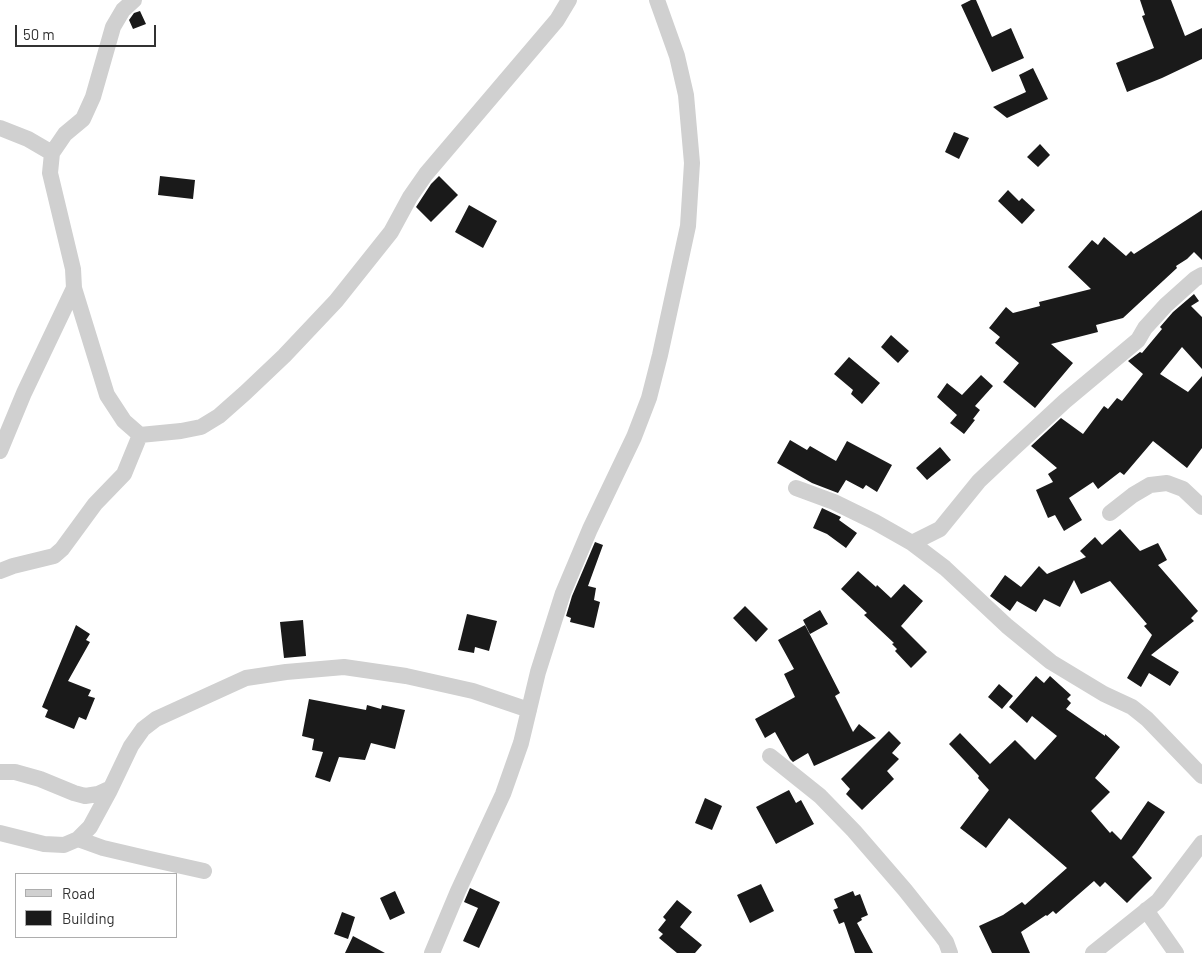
<!DOCTYPE html>
<html>
<head>
<meta charset="utf-8">
<style>
  body { margin:0 }
  #map { position:relative; width:1202px; height:953px; overflow:hidden; background:#fff; font-family:Barlow,sans-serif }
  canvas { display:block }
  .legend { position:absolute; left:15px; top:873px; width:162px; height:65px; box-sizing:border-box; background:#fff; border:1px solid #adadad; margin:0; padding:6px 9px; list-style:none; font-size:15px; color:#333 }
  .legend li { display:flex; align-items:center; gap:10px; height:25px }
  .legend b { width:25px; border:1px solid #adadad }
  .scale { position:absolute; left:15px; top:25px; width:141px; height:22px; box-sizing:border-box; border:2px solid #333; border-top:0; padding-left:6px; font-size:15px; line-height:18px; white-space:nowrap; color:#333; -webkit-text-stroke:4px #fff; paint-order:stroke }
</style>
</head>
<body>
<div id="map">
<canvas width="1202" height="953"></canvas>
<ul class="legend">
<li><b style="height:6px;background:#d0d0d0"></b>Road</li>
<li><b style="height:14px;background:#1a1a1a"></b>Building</li>
</ul>
<div class="scale">50 m</div>
</div>
<script>
const ctx = document.querySelector('canvas').getContext('2d');
ctx.lineJoin = 'round';
function paint(path, color) {
  ctx.fillStyle = color;
  ctx.fill(path, 'evenodd');
}
function toPath(rows) {
  const path = new Path2D();
  for (const r of rows) {
    path.moveTo(r[0], r[1]);
    for (let i = 2; i < r.length; i += 2) path.lineTo(r[i], r[i + 1]);
  }
  return path;
}
function trace(path, color, width, dash) {
  ctx.strokeStyle = color;
  ctx.lineWidth = width;
  ctx.lineCap = dash ? 'butt' : 'round';
  ctx.setLineDash(dash || []);
  ctx.stroke(path);
}
paint(toPath([
  [971,0,976,0,992,37,1011,28,1024,58,992,72,961,5],
  [1140,0,1171,0,1185,36,1202,28,1202,59,1162,78,1127,92,1116,63,1154,48,1142,16,1145,15],
  [140,11,146,24,133,29,129,20,134,13],
  [1033,68,1048,99,1007,118,993,107,1026,92,1019,75],
  [954,132,969,138,959,159,945,152],
  [1040,144,1050,155,1038,167,1027,157],
  [160,176,195,180,193,199,158,195],
  [439,176,458,195,431,222,416,207,431,184],
  [1008,190,1019,201,1022,198,1035,210,1022,224,998,201],
  [469,205,497,221,483,248,455,232],
  [1202,210,1202,260,1194,252,1187,259,1176,266,1177,268,1123,318,1096,325,1098,332,1051,344,1073,363,1035,408,1003,382,1019,363,995,343,1000,337,989,328,1006,307,1013,313,1040,306,1039,302,1091,289,1068,267,1092,240,1098,245,1104,237,1126,256,1131,251,1134,254],
  [1194,294,1199,301,1191,306,1202,317,1202,369,1182,347,1160,374,1188,392,1202,376,1202,448,1187,468,1153,441,1124,475,1120,472,1098,489,1093,482,1069,498,1082,520,1064,531,1055,515,1048,518,1036,490,1053,482,1048,474,1057,468,1031,446,1061,418,1083,434,1104,406,1108,409,1117,398,1122,401,1143,374,1128,361,1140,352,1142,353,1162,329,1160,327,1173,312],
  [891,335,909,351,898,363,881,347],
  [849,357,880,383,862,404,851,394,853,390,834,374],
  [981,375,993,386,975,406,980,410,973,419,975,420,964,434,950,423,957,415,937,397,947,383,962,395],
  [790,440,807,450,810,446,836,461,847,441,892,465,877,492,866,485,863,489,846,480,838,493,812,483,777,463],
  [940,447,951,460,927,480,916,468],
  [822,508,841,517,839,520,857,533,846,548,827,534,813,528],
  [1120,529,1140,551,1158,543,1167,560,1158,565,1198,611,1191,618,1194,621,1151,655,1179,672,1170,686,1149,673,1141,687,1127,678,1152,635,1144,626,1147,624,1110,581,1081,594,1074,580,1060,607,1044,599,1036,612,1017,601,1010,611,990,596,1005,575,1021,587,1039,566,1047,574,1086,557,1080,551,1095,537,1102,545],
  [595,542,603,545,588,586,596,588,594,600,600,602,594,628,570,622,571,618,566,616,572,596],
  [858,571,876,587,877,585,891,598,904,584,923,601,901,626,927,652,911,668,895,651,897,649,892,644,894,643,864,615,867,613,841,589],
  [745,606,768,629,756,642,733,618],
  [820,610,828,624,810,634,803,620],
  [467,614,497,621,489,651,475,647,474,653,458,650],
  [303,620,306,656,284,658,280,622],
  [76,625,90,634,86,640,90,642,68,681,91,690,88,696,95,698,86,720,79,717,74,729,45,717,48,710,42,707],
  [805,625,840,693,835,696,853,732,859,724,876,738,814,766,808,753,793,762,790,759,775,732,765,738,755,719,795,697,784,674,794,669,778,640],
  [1036,676,1044,683,1050,676,1071,695,1067,699,1071,703,1066,709,1105,736,1105,734,1120,747,1095,778,1110,792,1091,811,1110,833,1112,831,1121,840,1148,801,1165,812,1136,853,1132,857,1152,878,1127,903,1105,882,1100,887,1094,881,1056,914,1053,911,1047,916,1046,915,1021,932,1030,953,992,953,979,926,1003,915,1022,902,1025,905,1067,868,1009,818,986,848,960,828,989,790,978,778,979,776,949,744,960,733,990,764,1015,740,1035,760,1057,736,1032,716,1027,723,1009,707],
  [999,684,1013,696,1002,709,988,697],
  [309,699,366,710,367,705,381,709,382,705,405,710,395,749,371,743,365,760,339,757,330,782,315,777,323,752,312,750,314,739,302,736],
  [889,731,901,743,892,753,899,759,887,771,894,779,862,810,846,794,850,789,841,779],
  [789,790,796,803,801,800,814,824,776,844,756,807],
  [705,798,722,806,712,830,695,823],
  [761,884,774,911,750,923,737,895],
  [470,888,500,902,479,948,463,941,478,908,464,902],
  [395,891,405,913,390,920,380,898],
  [853,891,855,896,860,894,868,915,861,918,862,920,857,923,873,953,855,953,844,922,839,924,833,910,838,908,834,899],
  [677,900,692,912,680,927,702,945,695,953,677,953,659,938,663,934,658,930,666,920,663,917],
  [342,912,355,917,348,939,334,934],
  [353,936,385,953,345,953]
]), '#1a1a1a');
trace(toPath([
  [0,128,28,139,52,153],
  [74,288,107,395,124,421,140,435,181,431,201,427,219,416,245,393,284,356,336,301,391,232,410,197,426,174,557,20,569,0],
  [0,451,24,393,74,288,73,269,50,173,52,153,65,134,83,119,93,97,113,27,123,10,134,0],
  [796,488,834,502,875,522,912,543,945,568,1007,626,1051,662,1104,694,1132,707,1147,719,1202,776],
  [1110,513,1133,495,1150,485,1167,483,1183,489,1202,507],
  [912,543,940,529,979,481,1013,449,1065,401,1138,340,1145,328,1166,305,1195,279,1202,275],
  [0,571,13,566,54,556,62,549,95,504,124,474,140,435],
  [770,756,820,796,854,831,905,890,940,934,946,942,950,953],
  [0,772,15,772,40,779,74,793,85,796,98,794,111,788],
  [0,833,44,844,64,845,78,839,90,827,109,792,131,746,143,729,156,719,246,678,286,672,344,667,406,676,473,691,529,710],
  [78,839,103,848,150,859,204,871],
  [1146,910,1176,953],
  [432,953,458,891,503,794,521,743,538,672,563,593,590,529,634,437,649,398,660,355,688,226,692,163,686,95,677,56,657,0],
  [1093,953,1158,901,1202,843]
]), '#d0d0d0', 16);
</script>
</body>
</html>
